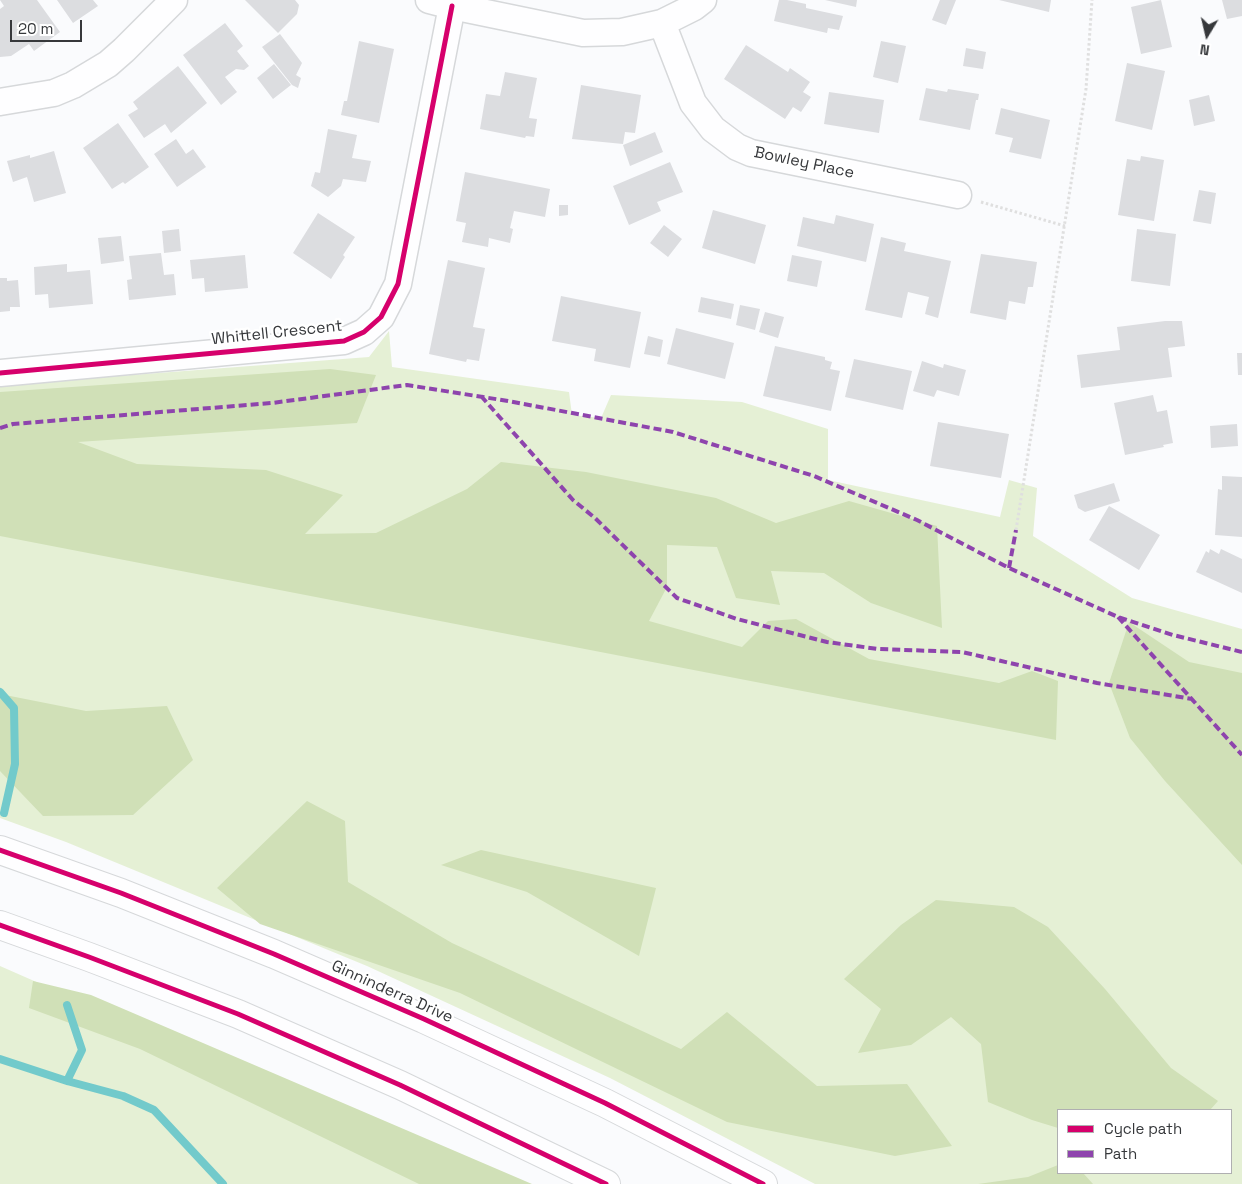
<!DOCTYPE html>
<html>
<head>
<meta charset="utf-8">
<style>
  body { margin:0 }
  #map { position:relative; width:1242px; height:1184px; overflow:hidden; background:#fafbfd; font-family:"Space Grotesk",sans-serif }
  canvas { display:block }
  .legend { position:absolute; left:1057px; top:1109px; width:175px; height:65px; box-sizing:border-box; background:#fff; border:1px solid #afafb1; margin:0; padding:6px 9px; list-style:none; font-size:15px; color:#36383b }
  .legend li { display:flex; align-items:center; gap:10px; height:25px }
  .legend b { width:25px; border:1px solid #afafb1 }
  .north { position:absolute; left:1182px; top:10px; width:50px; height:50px; -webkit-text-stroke:4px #fff; paint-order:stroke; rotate:189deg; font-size:14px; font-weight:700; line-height:20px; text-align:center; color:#36383b }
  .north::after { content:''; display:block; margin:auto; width:18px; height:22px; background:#36383b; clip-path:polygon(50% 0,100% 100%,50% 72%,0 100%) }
  .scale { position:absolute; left:10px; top:20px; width:72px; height:22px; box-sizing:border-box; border:2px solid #36383b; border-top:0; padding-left:6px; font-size:15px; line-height:18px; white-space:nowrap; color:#36383b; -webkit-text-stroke:4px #fff; paint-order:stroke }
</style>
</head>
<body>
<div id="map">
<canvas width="1242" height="1184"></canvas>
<ul class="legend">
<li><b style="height:6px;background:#d6006c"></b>Cycle path</li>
<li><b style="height:6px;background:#8e44ad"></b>Path</li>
</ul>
<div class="north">N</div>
<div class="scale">20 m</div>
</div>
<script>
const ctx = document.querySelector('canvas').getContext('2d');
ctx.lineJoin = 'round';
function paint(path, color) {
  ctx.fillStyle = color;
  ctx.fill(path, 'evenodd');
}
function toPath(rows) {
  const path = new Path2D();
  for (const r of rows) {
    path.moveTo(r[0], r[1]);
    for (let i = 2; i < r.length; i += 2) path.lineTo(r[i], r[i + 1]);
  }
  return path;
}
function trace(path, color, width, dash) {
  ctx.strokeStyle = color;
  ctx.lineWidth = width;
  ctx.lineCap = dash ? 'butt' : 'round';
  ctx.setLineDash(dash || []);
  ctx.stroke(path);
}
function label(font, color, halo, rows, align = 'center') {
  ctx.font = font + ' "Space Grotesk",sans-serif';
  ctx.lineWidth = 5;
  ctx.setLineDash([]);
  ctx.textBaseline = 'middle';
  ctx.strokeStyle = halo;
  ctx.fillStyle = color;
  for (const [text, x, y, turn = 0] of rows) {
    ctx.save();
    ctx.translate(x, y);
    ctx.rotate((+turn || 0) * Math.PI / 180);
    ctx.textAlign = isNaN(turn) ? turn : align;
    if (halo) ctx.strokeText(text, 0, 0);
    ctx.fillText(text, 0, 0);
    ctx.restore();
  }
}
paint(toPath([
  [389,331,392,367,569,392,572,415,601,418,611,395,742,402,828,429,828,480,1000,517,1009,480,1037,488,1033,536,1132,598,1242,629,1242,1184,815,1184,610,1078,367,966,66,842,0,818,0,385,369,357],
  [1058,1110,1231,1110,1231,1173,1058,1173],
  [0,966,132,1024,510,1184,0,1184]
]), '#e5f0d5');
paint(toPath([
  [330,369,376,375,357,423,78,442,137,464,266,470,343,495,305,534,376,533,467,489,501,462,586,472,716,498,776,523,849,501,937,526,942,628,871,603,824,573,771,571,780,605,736,598,717,547,667,545,667,587,649,621,742,647,768,621,796,619,869,659,999,683,1032,671,1058,681,1056,740,0,536,0,392],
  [1129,622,1189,662,1242,673,1242,865,1165,781,1130,738,1109,683],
  [0,694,86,711,167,706,193,760,133,815,43,816,0,771],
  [307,801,345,821,348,882,452,943,681,1049,727,1012,817,1086,907,1084,952,1146,895,1156,727,1122,460,993,260,924,217,888],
  [481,850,656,888,639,956,527,892,441,865],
  [936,900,1014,907,1048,927,1105,989,1171,1068,1218,1101,1210,1110,1058,1110,1058,1128,1032,1120,988,1102,981,1044,951,1017,911,1045,858,1053,881,1009,844,979,901,925],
  [33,981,91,995,532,1184,419,1184,140,1049,29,1008],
  [1058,1165,1058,1173,1083,1173,1093,1184,978,1184,1028,1177]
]), '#d0e0b7');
trace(toPath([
  [0,692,14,708,15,764,4,813],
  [0,1059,67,1081,123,1096,154,1110,223,1184],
  [67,1081,82,1050,67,1005]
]), '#72cacb', 8);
paint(toPath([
  [0,0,37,0,60,32,34,51,29,44,11,56,0,57,0,9,4,6],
  [57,0,93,0,98,6,73,23],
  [245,0,295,0,299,5,297,14,278,33],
  [779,0,787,0,806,4,806,8,843,16,839,30,828,28,827,33,774,21],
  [825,0,857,0,856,7],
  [940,0,956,0,946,25,932,20],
  [999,0,1051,0,1049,12],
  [1161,0,1172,47,1141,54,1131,7],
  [1222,0,1242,0,1242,16,1227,19],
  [225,23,243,46,237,51,249,66,244,70,236,69,225,77,237,92,221,105,183,55],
  [280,34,302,63,296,75,301,78,298,88,292,85,262,47],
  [359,41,394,49,379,123,341,115,344,101,347,101],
  [881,41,906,46,898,83,873,77],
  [746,45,788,72,790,68,810,82,803,92,811,97,801,112,793,107,785,119,724,79],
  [966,48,986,52,983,69,963,66],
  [1127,63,1165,71,1152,130,1115,121],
  [274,64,291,85,273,99,257,78],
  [178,66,207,103,171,133,165,124,144,138,128,115,138,109,133,102],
  [505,72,537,78,529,118,537,119,534,137,526,136,525,138,480,129,486,94,500,96],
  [581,85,641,95,635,133,625,132,623,144,572,139],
  [926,88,947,92,948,89,979,94,978,100,976,100,970,130,919,120],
  [829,92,884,100,879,133,824,124],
  [1209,95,1215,121,1194,126,1189,100],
  [1001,108,1050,120,1041,159,1009,152,1013,138,995,134],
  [118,123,149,167,125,184,123,182,112,189,83,148],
  [328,129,357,135,352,158,371,161,366,182,343,179,341,186,328,197,311,186,315,172,320,173],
  [655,132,663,152,630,166,623,145],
  [176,139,186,154,193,149,206,167,177,187,154,154],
  [54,151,66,193,34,202,27,177,13,182,7,161,30,155,30,158],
  [1141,156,1164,160,1154,221,1118,215,1127,159,1140,161],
  [670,162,683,192,657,202,661,211,629,225,613,186],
  [465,172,550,189,545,217,514,211,510,228,513,229,510,243,489,238,488,247,462,242,466,223,456,221],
  [1199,190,1216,193,1211,224,1193,221],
  [559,205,568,205,568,215,559,216],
  [713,210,766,225,755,264,702,248],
  [318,213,355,237,343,255,345,257,331,279,293,253],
  [836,215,874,224,866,262,797,246,803,217,834,224],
  [664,225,682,239,668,257,650,243],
  [179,229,181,251,164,253,162,231],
  [1137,229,1176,234,1170,286,1131,281],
  [121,236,124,261,101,264,98,238],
  [881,237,906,243,904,251,951,261,938,318,925,314,929,297,908,292,902,318,865,310],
  [161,253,164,275,174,274,176,295,129,300,127,280,132,279,129,256],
  [981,254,1037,262,1033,287,1028,287,1025,304,1009,301,1006,320,970,313],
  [245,255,248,288,205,292,204,278,192,279,190,260],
  [792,255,822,261,817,287,787,281],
  [448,260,485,268,473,327,485,329,479,361,467,359,466,362,429,354],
  [67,264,67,272,90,270,93,304,49,308,48,294,35,295,34,267],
  [0,278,7,278,7,281,18,280,20,307,10,307,10,311,0,312],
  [561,296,641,312,630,368,594,361,596,349,552,341],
  [701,297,734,304,731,319,698,312],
  [740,305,760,309,755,330,736,325],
  [765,312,784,317,778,338,759,332],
  [1165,321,1182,321,1185,346,1168,348,1172,377,1081,388,1077,355,1120,350,1117,327],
  [676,328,734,343,725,379,667,364],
  [648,336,663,340,660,357,644,354],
  [775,346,825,357,825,360,832,362,830,369,840,371,831,411,763,396],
  [1237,353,1242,353,1242,375,1238,375],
  [854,359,912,371,903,410,845,397],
  [922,361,943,368,944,364,966,370,959,396,937,390,934,397,913,391],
  [1153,395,1157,412,1167,410,1173,443,1163,445,1164,447,1125,455,1114,403],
  [938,422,1009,434,1001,478,930,466],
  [1237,424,1238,446,1211,448,1210,426],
  [1222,476,1242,477,1242,537,1215,535,1218,489,1222,490],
  [1114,483,1120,501,1085,512,1078,508,1074,495],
  [1109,506,1160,535,1139,570,1089,540],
  [1210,549,1219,554,1221,549,1242,559,1242,593,1196,572,1206,551,1209,553]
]), '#dcdde0');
const minor = toPath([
  [429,0,452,6,583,33,622,32,662,23,694,7,703,0],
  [662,23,693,103,713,129,737,147,751,153,958,195],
  [0,102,54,93,73,85,108,64,124,50,174,0],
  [0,373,344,341,364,332,381,317,398,284,452,6]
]);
const major = toPath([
  [0,850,121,893,274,954,424,1019,605,1103,763,1184],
  [0,925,89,957,238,1014,400,1085,606,1184]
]);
trace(minor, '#d6d8da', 29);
trace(major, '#d6d8da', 30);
trace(toPath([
  [981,202,1065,226],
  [1016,530,1086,89,1092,0]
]), '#dfdfdf', 3, [2.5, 2.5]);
trace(minor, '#fefeff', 26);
trace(major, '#fefeff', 28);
trace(toPath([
  [481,396,573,500,595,518,677,598,737,619,827,642,878,649,962,652,1097,683,1192,699],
  [0,428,13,424,272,403,407,385,508,401,673,432,814,476,917,520,1009,568,1118,617,1173,635,1242,652],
  [1009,568,1016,530],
  [1118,617,1242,755]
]), '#8e44ad', 4, [8, 4]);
trace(toPath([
  [0,373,344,341,364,332,381,317,398,284,452,6],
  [0,850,121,893,274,954,424,1019,605,1103,763,1184],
  [0,925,89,957,238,1014,400,1085,606,1184]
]), '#d6006c', 5);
label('16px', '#36383b', '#fff', [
  ["Bowley Place",804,163,12],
  ["Whittell Crescent",277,333,-6],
  ["Ginninderra Drive",392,992,24]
]);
</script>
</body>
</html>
